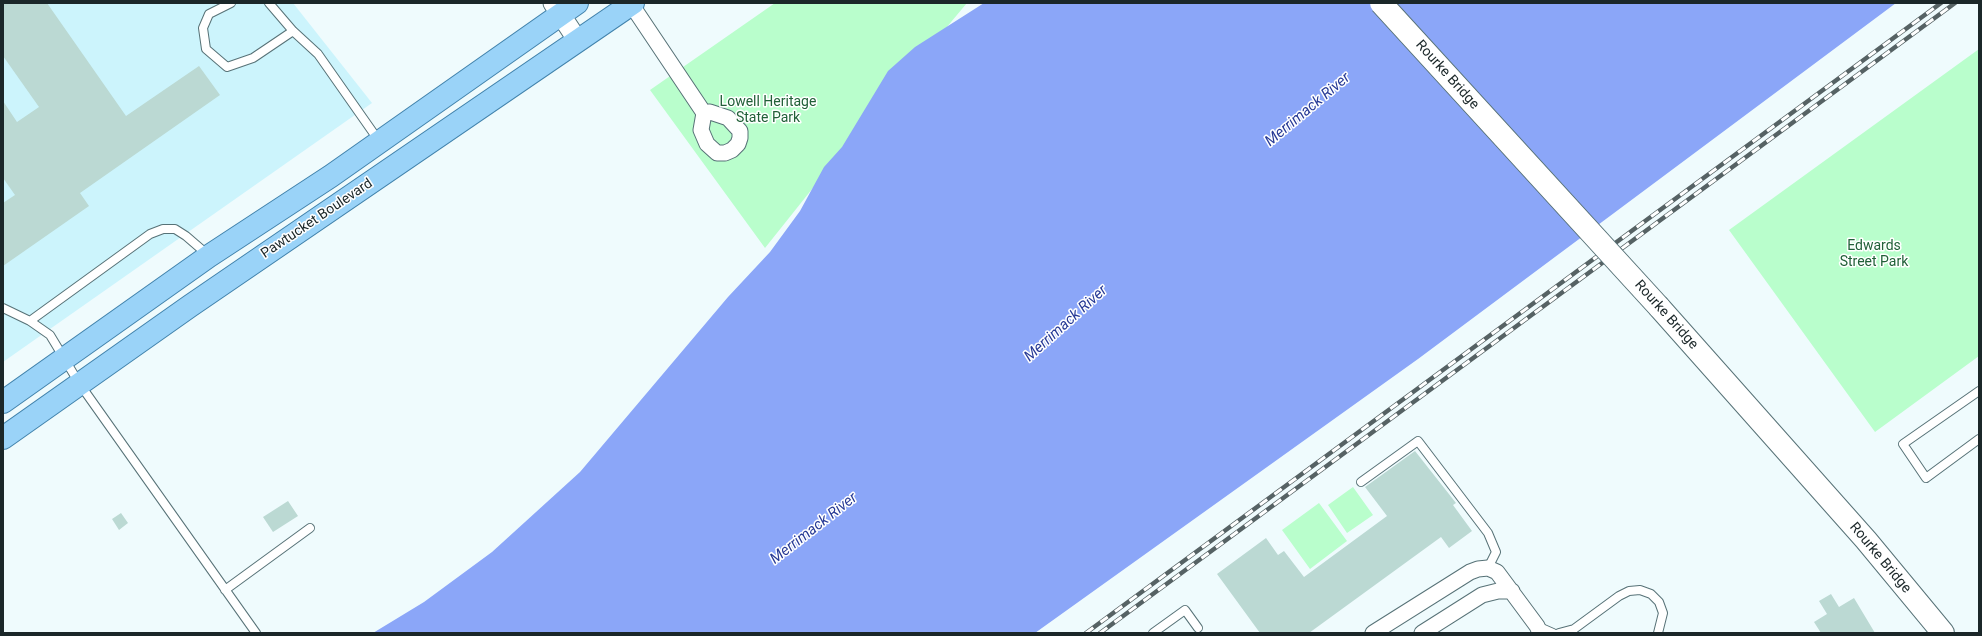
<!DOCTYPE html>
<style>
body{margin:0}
#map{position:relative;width:1982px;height:636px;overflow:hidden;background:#effbfd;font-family:Roboto,sans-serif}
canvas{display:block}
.frame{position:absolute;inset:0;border:4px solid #1b2729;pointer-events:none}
</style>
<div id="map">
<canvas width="1982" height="636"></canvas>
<div class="frame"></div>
</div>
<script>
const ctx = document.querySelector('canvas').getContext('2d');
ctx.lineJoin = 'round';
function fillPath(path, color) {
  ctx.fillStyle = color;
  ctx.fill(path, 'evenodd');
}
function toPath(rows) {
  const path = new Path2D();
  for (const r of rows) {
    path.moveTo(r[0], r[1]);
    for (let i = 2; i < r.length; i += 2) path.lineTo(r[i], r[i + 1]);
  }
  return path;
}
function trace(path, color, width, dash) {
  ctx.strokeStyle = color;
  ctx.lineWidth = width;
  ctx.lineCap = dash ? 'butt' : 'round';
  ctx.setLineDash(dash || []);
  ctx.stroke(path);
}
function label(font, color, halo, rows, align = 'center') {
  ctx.font = font + ' Roboto,sans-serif';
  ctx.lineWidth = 3;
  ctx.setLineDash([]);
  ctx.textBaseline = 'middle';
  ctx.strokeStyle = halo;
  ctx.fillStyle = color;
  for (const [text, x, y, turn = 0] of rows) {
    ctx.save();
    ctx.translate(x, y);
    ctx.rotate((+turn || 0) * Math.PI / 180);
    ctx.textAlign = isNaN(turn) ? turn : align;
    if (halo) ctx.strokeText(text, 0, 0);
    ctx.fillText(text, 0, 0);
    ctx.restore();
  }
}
const built = toPath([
 [3,3,293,3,372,103,3,362]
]);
const green = toPath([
 [775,3,967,3,832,164,765,248,650,90],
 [1979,49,1979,356,1875,432,1729,230],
 [1353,487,1373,515,1347,533,1328,505],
 [1319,503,1347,541,1310,569,1282,530]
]);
const water = toPath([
 [984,3,1896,3,1418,359,1035,633,373,633,424,602,492,552,580,472,728,297,770,252,800,211,824,167,842,147,888,71,915,47]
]);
const building = toPath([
 [3,3,47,3,126,116,199,66,220,95,80,193,89,206,3,266,3,203,15,195,3,178,3,101,17,122,39,107,3,56],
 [1415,451,1456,503,1453,505,1472,531,1449,548,1441,537,1309,633,1260,633,1217,574,1266,538,1278,555,1284,551,1304,577,1387,516,1365,487],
 [288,501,298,516,273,532,263,517],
 [121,513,128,523,119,530,112,519],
 [1831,594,1839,607,1854,598,1875,633,1821,633,1814,622,1827,614,1819,601]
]);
const service = toPath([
 [231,3,209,14,203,28,206,49,227,67,253,58,293,31],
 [269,3,293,31,318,54,379,141],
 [3,308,30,321,50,335,79,383,256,633],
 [30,321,150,234,163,229,175,229,186,236,208,255],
 [1979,391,1903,444,1926,478,1979,439],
 [1361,482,1418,441,1488,533,1496,552,1488,568],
 [225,590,310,528],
 [1537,626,1553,633],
 [1153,633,1185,610,1198,628],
 [1559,633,1574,629,1619,596,1629,591,1640,590,1651,594,1659,602,1663,613,1658,633]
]);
const minor = toPath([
 [631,4,704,113,710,112,728,118,740,131,740,138,738,144,732,150,725,153,717,153,707,144,701,130,704,113],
 [1373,633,1470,572,1478,569,1488,568,1497,572,1537,626,1540,633],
 [1422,633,1482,595,1498,591,1512,591]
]);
const tertiary = toPath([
 [553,3,578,41]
]);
const secondary = toPath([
 [1659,307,1866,540,1943,633]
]);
const primary = toPath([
 [3,402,209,256,331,176,577,3],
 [3,438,190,306,633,3]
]);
const rail = toPath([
 [1086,633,1941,3],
 [1100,633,1955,3]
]);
const secondaryBridge = toPath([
 [1381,3,1659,307]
]);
const streetNames = [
 ["Rourke Bridge",1447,75,48],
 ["Pawtucket Boulevard",317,219,-34],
 ["Rourke Bridge",1666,315,48],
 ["Rourke Bridge",1880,558,50]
];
const parkNames = [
 ["Lowell Heritage",768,102],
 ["State Park",768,118],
 ["Edwards",1874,246],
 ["Street Park",1874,262]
];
const waterNames = [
 ["Merrimack River",1308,110,-40],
 ["Merrimack River",1066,324,-42],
 ["Merrimack River",814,529,-38]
];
fillPath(built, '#ccf4fc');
fillPath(green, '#b9fecc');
fillPath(water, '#8ba6f8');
fillPath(building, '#bbd9d3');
trace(service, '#577277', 10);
trace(minor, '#577277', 17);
trace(tertiary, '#577277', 21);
trace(secondary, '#577277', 24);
trace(primary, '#4283ac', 24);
trace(service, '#fff', 8);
trace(minor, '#fff', 15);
trace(tertiary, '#fff', 19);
trace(secondary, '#fff', 22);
trace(primary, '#9ad3f8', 22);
trace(rail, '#566264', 4.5);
trace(rail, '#fff', 3, [9]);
trace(secondaryBridge, '#577277', 24, []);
trace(secondaryBridge, '#fff', 22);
label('14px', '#1b2729', '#fff', streetNames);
label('14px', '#216038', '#fff', parkNames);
label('italic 15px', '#273a96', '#fff', waterNames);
</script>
